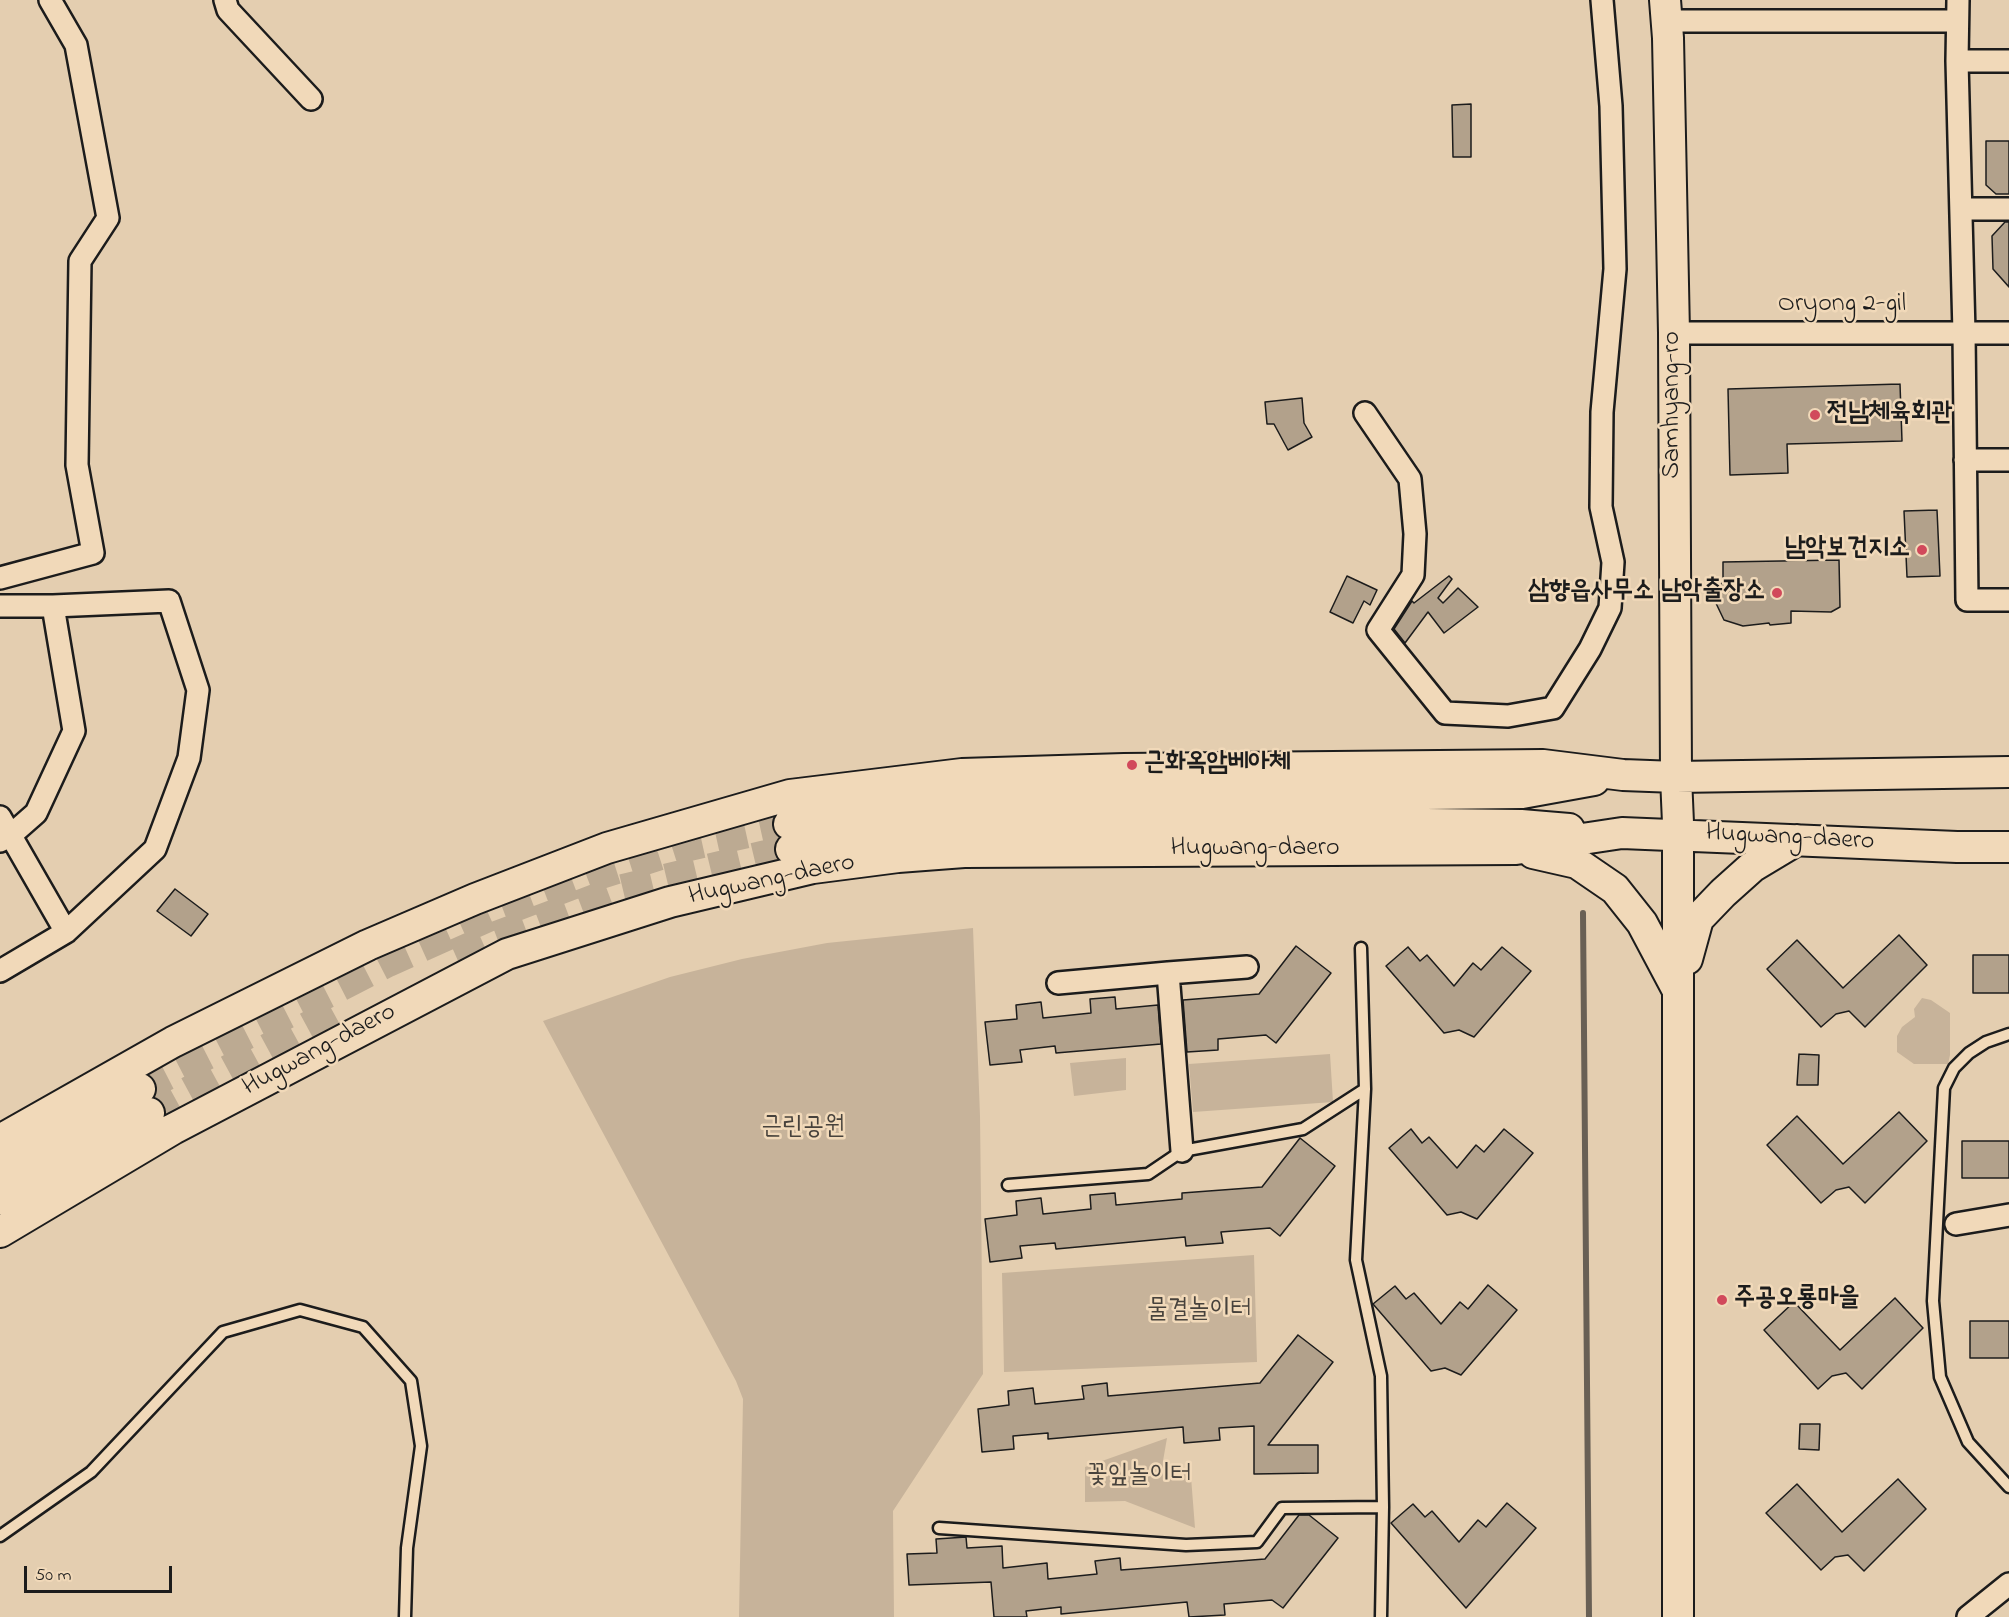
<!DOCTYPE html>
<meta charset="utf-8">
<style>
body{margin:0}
#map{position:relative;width:2009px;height:1617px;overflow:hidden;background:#e4ceb0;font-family:"Indie Flower",sans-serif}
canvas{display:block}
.scale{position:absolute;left:24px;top:1566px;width:148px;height:27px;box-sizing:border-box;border:3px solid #1c1c1c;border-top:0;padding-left:8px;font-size:18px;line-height:21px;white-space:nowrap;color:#1c1c1c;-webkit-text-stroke:4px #f1d9b9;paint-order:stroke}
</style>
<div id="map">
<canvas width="2009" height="1617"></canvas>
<div class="scale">50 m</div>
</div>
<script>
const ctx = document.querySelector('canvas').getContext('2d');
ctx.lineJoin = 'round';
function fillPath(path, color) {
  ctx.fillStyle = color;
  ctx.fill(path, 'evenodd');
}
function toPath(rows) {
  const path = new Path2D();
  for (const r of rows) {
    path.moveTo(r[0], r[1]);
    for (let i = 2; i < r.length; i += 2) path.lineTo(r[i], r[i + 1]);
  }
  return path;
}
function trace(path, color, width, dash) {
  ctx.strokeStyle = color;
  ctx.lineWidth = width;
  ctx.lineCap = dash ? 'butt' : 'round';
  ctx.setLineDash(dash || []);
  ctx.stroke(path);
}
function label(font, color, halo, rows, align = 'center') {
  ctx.font = font + ' "Indie Flower","Poor Story",sans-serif';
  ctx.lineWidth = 5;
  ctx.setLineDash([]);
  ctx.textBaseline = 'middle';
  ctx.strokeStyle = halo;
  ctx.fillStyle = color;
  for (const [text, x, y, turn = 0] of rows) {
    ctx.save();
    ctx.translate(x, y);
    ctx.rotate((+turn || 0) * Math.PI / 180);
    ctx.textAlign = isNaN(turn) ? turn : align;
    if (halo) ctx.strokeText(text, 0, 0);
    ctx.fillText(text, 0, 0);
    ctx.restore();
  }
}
const green = toPath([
 [973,928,980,1116,983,1374,893,1511,894,1617,739,1617,743,1399,736,1381,543,1021,670,977,742,959,827,943],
 [1922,998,1931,1000,1950,1013,1950,1055,1948,1064,1914,1064,1897,1052,1897,1036,1902,1027,1915,1017,1914,1009],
 [1330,1054,1333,1102,1193,1112,1189,1064],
 [1126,1058,1126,1090,1074,1096,1070,1063],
 [1254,1255,1257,1362,1004,1372,1002,1273],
 [1167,1438,1163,1461,1191,1477,1195,1528,1125,1501,1085,1502,1085,1467]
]);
const stream = toPath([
 [1583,913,1589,1617]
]);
const building = toPath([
 [1471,104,1471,157,1453,157,1452,105,1471,104],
 [1986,141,2009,141,2009,194,1996,194,1986,185,1986,141],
 [2005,222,2009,222,2009,287,1993,269,1992,236,2005,222],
 [1900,384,1902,441,1787,444,1788,473,1730,475,1728,389,1900,384],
 [1302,398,1304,423,1312,437,1288,450,1274,424,1267,424,1265,402,1302,398],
 [1937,510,1940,576,1907,577,1904,511,1937,510],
 [1839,560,1840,607,1831,612,1791,611,1791,623,1770,625,1769,623,1743,626,1724,620,1713,597,1716,589,1723,582,1723,562,1839,560],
 [1347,576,1377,590,1370,605,1364,601,1353,623,1330,612,1347,576],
 [1449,576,1452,579,1438,598,1443,603,1458,588,1478,607,1444,633,1428,612,1405,643,1394,629,1412,601,1414,603,1449,576],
 [175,889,208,914,191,936,157,911,175,889],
 [1899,935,1927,965,1865,1027,1849,1011,1836,1014,1821,1027,1767,969,1797,940,1843,988,1899,935],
 [1296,946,1331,973,1276,1043,1266,1035,1218,1039,1218,1050,1187,1052,1183,1000,1259,994,1296,946],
 [1408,947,1420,961,1427,955,1454,986,1473,963,1481,970,1502,947,1531,971,1474,1037,1459,1030,1444,1033,1386,966,1408,947],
 [1973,955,2009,955,2009,993,1973,993,1973,955],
 [1115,997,1116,1009,1158,1005,1161,1044,1056,1053,1055,1046,1020,1050,1022,1062,990,1065,985,1022,1017,1019,1016,1005,1041,1002,1043,1018,1091,1013,1090,999,1115,997],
 [1799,1054,1819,1055,1818,1085,1797,1085,1799,1054],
 [1899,1112,1927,1141,1865,1203,1849,1187,1836,1190,1821,1203,1767,1145,1797,1116,1843,1164,1899,1112],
 [1411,1129,1422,1143,1429,1137,1457,1168,1476,1145,1484,1152,1504,1129,1533,1153,1477,1219,1461,1212,1447,1215,1389,1148,1411,1129],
 [1300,1138,1335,1166,1280,1236,1270,1228,1221,1232,1223,1243,1186,1246,1185,1237,1056,1249,1055,1243,1020,1246,1022,1258,990,1262,985,1219,1017,1215,1016,1201,1041,1198,1043,1214,1091,1209,1090,1195,1115,1193,1116,1205,1182,1199,1182,1193,1262,1187,1300,1138],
 [1962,1141,2009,1141,2009,1178,1962,1178,1962,1141],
 [1488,1285,1517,1310,1461,1375,1445,1368,1431,1371,1373,1304,1395,1286,1406,1299,1414,1293,1441,1324,1460,1302,1468,1309,1488,1285],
 [1895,1298,1923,1328,1862,1389,1846,1373,1832,1376,1818,1389,1764,1330,1794,1302,1840,1350,1895,1298],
 [1970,1321,2009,1321,2009,1358,1970,1358,1970,1321],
 [1298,1335,1333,1362,1268,1445,1318,1445,1318,1473,1254,1474,1254,1426,1219,1428,1220,1440,1184,1443,1183,1427,1048,1439,1048,1433,1013,1436,1014,1449,982,1452,978,1409,1009,1405,1008,1391,1033,1388,1035,1404,1084,1399,1082,1386,1107,1383,1108,1396,1260,1383,1298,1335],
 [1800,1424,1820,1424,1819,1450,1799,1449,1800,1424],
 [1898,1479,1926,1509,1864,1571,1848,1555,1835,1557,1821,1570,1766,1513,1797,1484,1842,1532,1898,1479],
 [1507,1503,1536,1528,1466,1608,1391,1523,1413,1504,1425,1517,1432,1511,1459,1542,1478,1520,1486,1527,1507,1503],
 [1299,1515,1309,1515,1338,1538,1283,1608,1272,1600,1224,1604,1225,1615,1189,1617,1187,1602,1061,1614,1061,1607,1026,1611,1027,1617,994,1617,991,1582,909,1585,907,1554,937,1553,936,1539,966,1537,967,1548,1002,1546,1003,1568,1047,1563,1048,1579,1097,1574,1095,1561,1120,1558,1121,1570,1265,1559,1299,1515]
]);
const secondaryTunnel = toPath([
 [455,954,491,938,619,890,791,849],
 [140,1089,388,962,490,916,601,874,689,846,789,824],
 [149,1113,342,1008]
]);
const lane = toPath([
 [1361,948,1365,1089,1356,1260,1381,1376,1383,1507,1381,1617],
 [2009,1034,1986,1042,1969,1053,1954,1068,1944,1088,1933,1301,1940,1377,1968,1442,2009,1487],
 [1008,1185,1148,1174,1182,1151,1303,1129,1365,1089],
 [939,1528,1186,1545,1257,1542,1282,1508,1383,1507],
 [0,1536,91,1472,223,1332,300,1310,363,1327,411,1381,421,1446,407,1548,405,1617]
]);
const street = toPath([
 [225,0,228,10,311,99],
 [1958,0,1957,61,1964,333,1967,600,2009,600],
 [1667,21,1957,21],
 [1957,61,2009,61],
 [1961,209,2009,209],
 [1674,333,2009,333],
 [1365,413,1410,479,1415,534,1413,575,1378,630,1445,713,1508,716,1553,708,1590,649,1610,608,1613,562,1601,507,1602,412,1615,269,1611,106,1602,0],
 [1965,460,2009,460],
 [0,578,93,553,77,465,80,261,108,218,76,45,50,0],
 [0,606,53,606,169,601,198,690,189,758,155,849,66,932,0,971],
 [0,817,66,932],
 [0,841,11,835,36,813,74,731,53,606],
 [1058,983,1168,973],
 [1182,1151,1168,973,1247,967],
 [1956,1224,2009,1215],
 [1968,1617,2009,1584]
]);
const secondary = toPath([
 [1665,0,1668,38,1674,333,1676,777,1678,823,1678,1617],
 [789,824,976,802,1137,797,1522,793,1594,780],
 [791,849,976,825,1144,821,1521,825,1569,829],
 [1533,853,1577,863,1615,889,1642,923,1676,987],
 [1687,959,1698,919,1723,893,1752,867,1797,840],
 [0,1140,173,1042,368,945,475,899,607,848,790,795,962,774,1124,769,1543,765,1623,775,1676,777,2009,772],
 [0,1167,140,1089],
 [0,1199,149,1113],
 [0,1232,173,1129,507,954,670,902,813,868,898,857,964,852,1516,849,1622,833,1957,847,2009,847]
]);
const markers = [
 [1815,415,6,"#d1495b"],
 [1922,550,6,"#d1495b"],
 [1777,593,6,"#d1495b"],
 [1132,765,6,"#d1495b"],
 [1722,1300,6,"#d1495b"]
];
const streetNames = [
 ["Oryong 2-gil",1842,306],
 ["Samhyang-ro",1674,405,-90],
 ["Hugwang-daero",1790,839,3],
 ["Hugwang-daero",1255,850],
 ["Hugwang-daero",772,881,-12],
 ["Hugwang-daero",320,1051,-28]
];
const poiNames = [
 ["전남체육회관",1827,415],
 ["남악보건지소",1910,550,"right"],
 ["삼향읍사무소 남악출장소",1765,593,"right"],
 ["근화옥암베아체",1144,765],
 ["주공오룡마을",1734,1300]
];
const parkNames = [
 ["근린공원",803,1129],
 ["물결놀이터",1199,1312],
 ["꽃잎놀이터",1139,1477]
];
fillPath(green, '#c7b39a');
trace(stream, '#696055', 6);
fillPath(building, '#b2a18b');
trace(building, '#1c1c1c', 1.5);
trace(secondaryTunnel, '#bcaa92', 30, [30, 15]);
trace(lane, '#1c1c1c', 15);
trace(street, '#1c1c1c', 26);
trace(secondary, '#1c1c1c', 34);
trace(lane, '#f1d9b9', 10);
trace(street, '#f1d9b9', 21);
trace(secondary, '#f1d9b9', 30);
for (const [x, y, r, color] of markers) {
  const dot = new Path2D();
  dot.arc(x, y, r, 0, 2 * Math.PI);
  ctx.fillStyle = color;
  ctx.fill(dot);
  trace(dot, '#f1d9b9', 2);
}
label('26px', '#1c1c1c', '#f1d9b9', streetNames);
label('bold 26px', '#1c1c1c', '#f1d9b9', poiNames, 'left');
label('26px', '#47423c', '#f1d9b9', parkNames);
</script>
